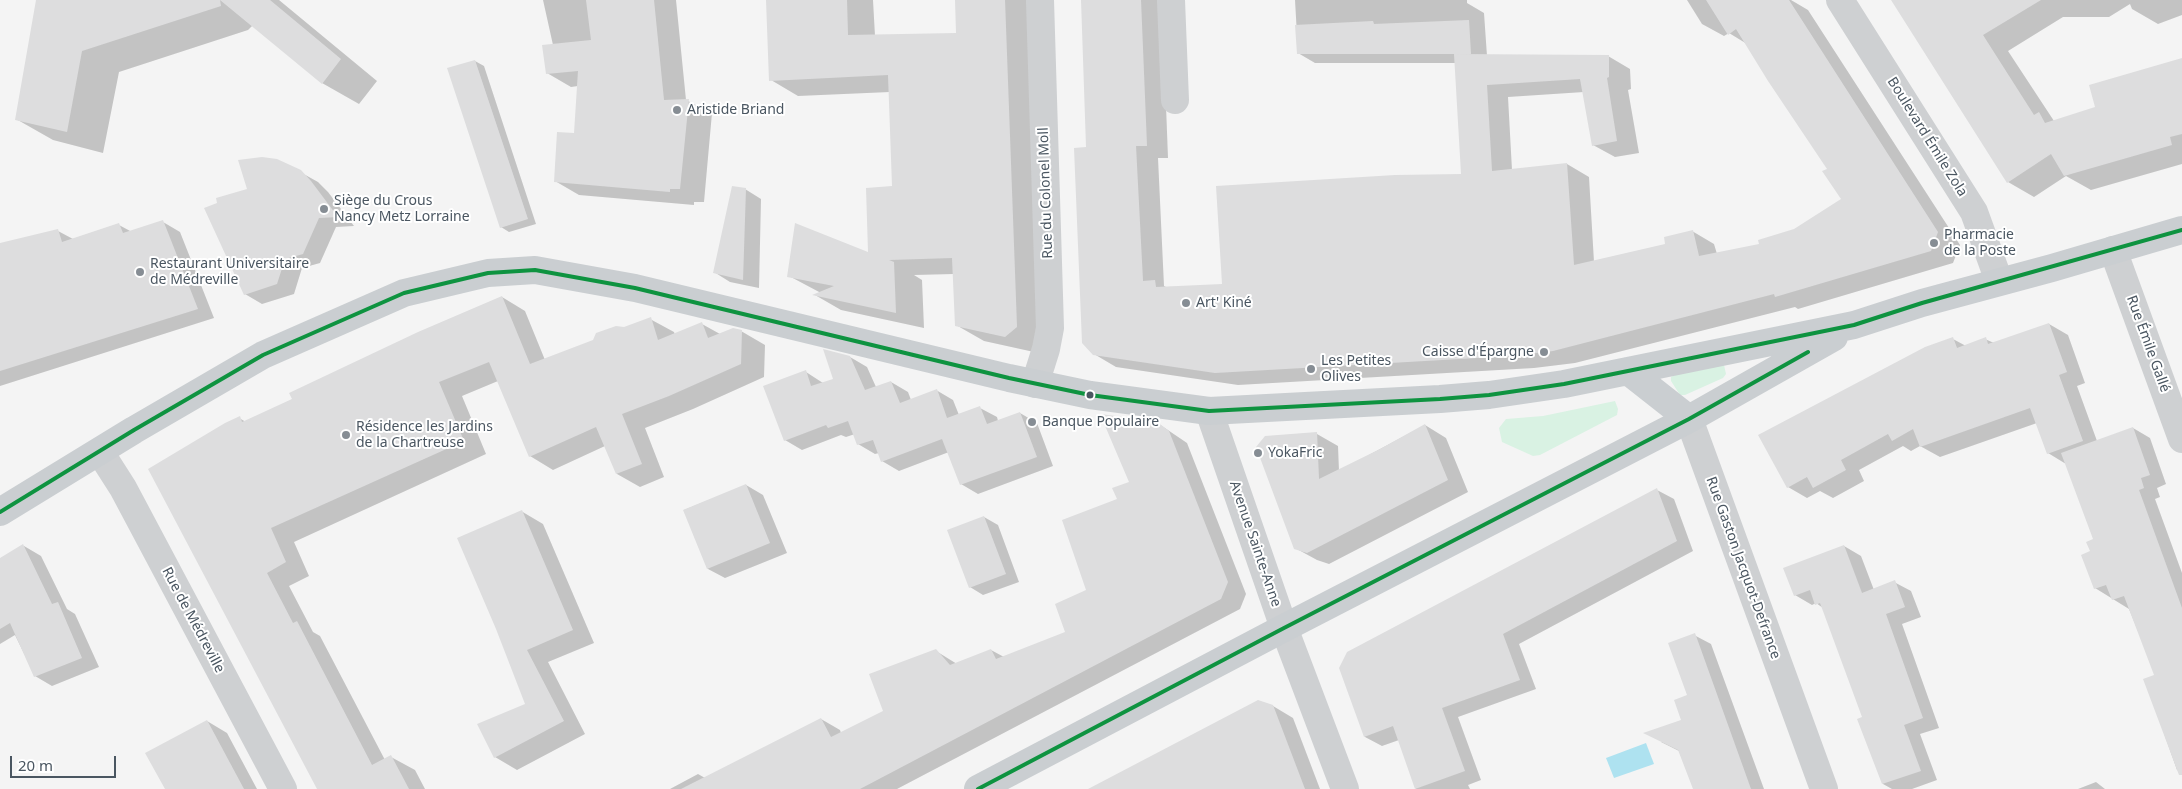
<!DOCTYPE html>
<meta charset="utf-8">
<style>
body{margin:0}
#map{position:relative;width:2182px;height:789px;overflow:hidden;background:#f4f4f4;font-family:"Noto Sans",sans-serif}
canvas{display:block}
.scale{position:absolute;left:10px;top:756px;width:106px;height:22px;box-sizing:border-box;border:2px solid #4a5661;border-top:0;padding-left:6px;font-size:15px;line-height:18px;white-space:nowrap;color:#4a5661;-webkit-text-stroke:4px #fff;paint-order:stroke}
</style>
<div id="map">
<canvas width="2182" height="789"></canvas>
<div class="scale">20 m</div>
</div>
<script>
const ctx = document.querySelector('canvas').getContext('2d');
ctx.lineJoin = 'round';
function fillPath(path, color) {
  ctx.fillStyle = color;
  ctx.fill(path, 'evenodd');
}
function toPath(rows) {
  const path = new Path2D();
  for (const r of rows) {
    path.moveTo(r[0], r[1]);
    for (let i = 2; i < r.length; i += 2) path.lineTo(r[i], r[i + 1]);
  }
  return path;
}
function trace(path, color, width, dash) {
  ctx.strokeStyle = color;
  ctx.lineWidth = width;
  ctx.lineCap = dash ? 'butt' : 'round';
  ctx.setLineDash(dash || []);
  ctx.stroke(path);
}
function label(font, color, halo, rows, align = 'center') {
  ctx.font = font + ' "Noto Sans",sans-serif';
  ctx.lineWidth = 4;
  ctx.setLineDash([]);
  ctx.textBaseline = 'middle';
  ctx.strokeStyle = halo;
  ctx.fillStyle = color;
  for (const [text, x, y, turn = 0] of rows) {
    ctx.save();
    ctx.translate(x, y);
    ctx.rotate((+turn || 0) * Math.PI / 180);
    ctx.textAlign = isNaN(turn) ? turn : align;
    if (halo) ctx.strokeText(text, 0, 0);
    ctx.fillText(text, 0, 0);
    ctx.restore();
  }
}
const green = toPath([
 [1724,365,1726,374,1723,378,1685,395,1680,395,1671,381,1671,377,1677,374],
 [1615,401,1618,409,1617,415,1540,455,1533,456,1502,442,1499,428,1506,419,1543,416]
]);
const water = toPath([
 [1646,743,1654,764,1614,778,1606,758]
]);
const shadow = toPath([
 [37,0,279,0,377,81,359,104,322,83,253,25,248,30,119,72,103,153,53,140,16,119],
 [543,0,676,0,686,100,712,113,704,202,694,202,694,205,579,195,555,181,576,134,578,86,571,87,547,73,553,45],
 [767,0,873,0,875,36,958,34,956,0,1031,0,1044,343,1034,352,984,341,956,325,954,274,914,275,922,280,924,328,841,310,815,295,821,293,789,276,870,254,893,188,890,92,798,96,771,80],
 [1082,0,1162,0,1168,158,1158,158,1164,286,1166,287,1223,286,1462,175,1456,63,1315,63,1298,53,1295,0,1467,0,1467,3,1484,13,1487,56,1608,56,1630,69,1631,89,1628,90,1639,153,1615,157,1593,145,1584,92,1508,97,1512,170,1567,164,1589,177,1594,262,1667,245,1692,231,1714,244,1717,254,1761,245,1795,230,1843,199,1828,169,1747,44,1729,33,1724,36,1702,24,1687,0,1791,0,1808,10,1960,245,1953,263,1798,309,1795,307,1575,363,1534,368,1238,385,1116,367,1094,354],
 [1892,0,2182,0,2182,15,2158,24,2132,9,2130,4,2109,17,2063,17,2008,51,2054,121,2097,108,2182,59,2182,164,2091,190,2066,176,2034,197,2008,182],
 [475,61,484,66,536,224,509,232,501,227],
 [300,172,318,182,328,192,354,226,336,227,320,263,302,268,294,294,262,304,245,294,249,190],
 [745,189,761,199,759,288,730,282,714,272],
 [163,222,180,232,214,318,0,386,0,244,58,231,73,239,119,225,132,232],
 [502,297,525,311,545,360,650,319,674,332,675,335,702,324,720,334,741,331,765,345,764,377,693,409,645,428,664,477,640,487,617,474,605,446,553,470,530,456,498,381,462,396,486,454,294,542,309,576,289,586,313,632,320,636,385,760,391,757,415,770,425,789,319,789,150,470,239,418,246,422],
 [2049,324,2068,335,2085,383,2077,386,2097,441,2133,428,2150,438,2166,484,2157,488,2160,497,2155,499,2182,573,2182,773,2177,770,2145,680,2156,675,2129,609,2095,588,2094,540,2066,464,2048,453,2037,423,1940,457,1920,446,1911,451,1903,446,1859,470,1864,481,1833,498,1820,491,1807,498,1788,487,1953,339,1966,346,1985,339,1994,343],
 [850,357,867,367,876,387,891,382,908,392,911,400,936,390,953,400,959,415,980,408,997,417,998,421,1020,413,1037,423,1053,466,978,494,961,484,949,452,899,471,882,461,879,453,875,454,858,444,855,434,846,437,841,435,802,450,785,440,806,372,823,383,835,379],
 [1156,422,1187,443,1246,594,1240,609,897,789,670,789,698,774,705,778,821,719,840,730,841,733,885,712,936,651,957,664,991,650,1004,657,1067,633,1088,591,1119,500,1130,483],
 [1425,425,1446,438,1468,492,1329,564,1317,560,1295,548,1317,434,1338,446,1339,471],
 [746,485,763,495,787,553,725,578,708,569,684,510],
 [1657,490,1674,499,1693,551,1519,644,1536,689,1458,717,1481,780,1468,785,1470,789,1416,789,1399,740,1382,746,1365,737,1340,668],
 [521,511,543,524,594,643,548,662,585,734,517,770,495,757,527,704],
 [984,517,998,525,1019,582,983,595,970,587],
 [24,546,41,556,67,609,75,614,99,667,52,686,35,676,15,635,0,644,0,560],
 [1844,546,1861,556,1874,590,1894,582,1911,591,1921,617,1902,624,1939,728,1920,734,1937,780,1912,789,1892,789,1883,784,1863,718,1823,608,1816,603,1812,605,1795,595],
 [1694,635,1711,644,1764,789,1694,789,1679,751,1661,742,1682,720,1688,696],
 [1273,706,1293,718,1320,789,1090,789],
 [207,721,227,733,257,789,166,789],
 [2096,782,2105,789,2078,789]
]);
const building = toPath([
 [36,0,220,0,221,6,82,51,67,132,15,120],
 [220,0,270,0,341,59,322,84],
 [586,0,654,0,664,100,689,99,680,189,670,189,670,192,554,182,557,132,574,133,578,71,546,74,542,45,591,40],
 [766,0,847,0,848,35,956,33,955,0,1005,0,1017,327,1005,337,955,326,952,258,889,260,894,262,896,313,812,295,834,286,787,277,795,223,868,252,866,188,892,186,888,75,769,81],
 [1081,0,1141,0,1147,146,1136,146,1143,281,1155,280,1156,287,1222,284,1216,186,1395,175,1461,174,1454,54,1609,55,1609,77,1607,78,1617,141,1592,146,1580,79,1487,85,1492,171,1567,163,1574,265,1665,244,1664,237,1693,230,1699,256,1759,244,1758,240,1794,229,1841,199,1822,171,1827,169,1768,81,1736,29,1728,35,1706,0,1789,0,1938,232,1931,251,1775,297,1774,294,1553,351,1512,356,1215,373,1093,355,1082,343,1074,148,1086,147],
 [1891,0,2041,0,1983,35,2034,115,2039,112,2045,123,2095,107,2089,85,2182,58,2182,134,2170,137,2172,145,2064,176,2051,154,2007,183],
 [1469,20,1471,54,1297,54,1295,25,1373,21,1374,24],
 [475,60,528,219,500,228,447,68],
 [262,157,277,159,301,170,311,181,338,217,319,218,303,254,285,259,277,284,244,295,204,208,217,203,216,198,247,189,238,160],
 [732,186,746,188,743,280,713,273],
 [163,220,198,309,0,371,0,243,58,229,62,242,119,223,123,233],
 [502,296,530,364,593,340,596,333,616,326,624,327,651,317,658,340,702,322,708,338,733,328,742,330,741,364,669,396,622,414,642,464,616,474,596,427,529,457,489,362,439,382,464,441,271,528,286,562,267,573,293,623,297,621,372,765,391,755,409,789,317,789,148,469,225,423,240,416,242,422,292,399,289,393,418,332],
 [2049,323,2067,372,2059,375,2083,441,2047,454,2030,408,1920,447,1913,429,1892,441,1888,434,1841,460,1846,470,1813,488,1807,477,1787,488,1758,435,1925,347,1953,337,1957,348,1986,337,1988,344],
 [823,349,850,356,865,390,891,381,900,403,937,389,947,418,980,406,987,424,1020,412,1037,457,960,485,942,439,881,462,873,440,857,445,848,421,828,428,826,425,784,441,763,386,806,370,811,386,833,379],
 [1100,414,1156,421,1169,431,1228,582,1221,599,860,789,681,789,821,718,831,737,883,711,869,674,936,649,950,665,991,649,996,659,1065,632,1055,604,1086,590,1062,520,1117,499,1112,488,1129,482],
 [1425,424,1448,480,1307,553,1294,549,1256,447,1265,436,1317,432,1319,479,1380,449],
 [2133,427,2150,475,2141,478,2144,488,2139,490,2182,608,2182,775,2179,775,2143,679,2154,675,2124,596,2112,600,2106,585,2094,589,2081,555,2090,551,2086,542,2093,539,2061,453],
 [746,484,770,543,707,569,683,510],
 [1657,488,1677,541,1503,634,1520,680,1442,708,1465,771,1415,789,1393,726,1364,737,1339,668,1347,652],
 [522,510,573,630,527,650,564,721,494,758,477,724,525,704,496,629,457,538],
 [984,516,1006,574,969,588,947,530],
 [23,544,52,604,58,602,82,658,34,677,10,623,0,629,0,558],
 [1844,545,1862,593,1895,580,1905,607,1886,614,1923,718,1904,725,1921,771,1882,784,1857,719,1862,717,1820,603,1815,605,1810,590,1794,596,1783,568],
 [1695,633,1751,789,1693,789,1678,750,1643,733,1681,720,1674,700,1687,695,1668,643],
 [1258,700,1273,705,1305,789,1088,789],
 [207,720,244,789,165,789,145,753]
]);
const minor = toPath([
 [1171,0,1175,100],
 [1840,0,1974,212,1999,281],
 [2113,250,2182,439],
 [1035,384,1046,349,1050,328,1040,0],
 [1209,411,1284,628,1345,789],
 [1689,419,1824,789],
 [100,452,123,488,283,789]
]);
const major = toPath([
 [1628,371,1689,419],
 [0,512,134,430,263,355,404,293,488,273,535,270,635,288,1009,378,1090,395,1209,411,1440,399,1489,395,1564,384,1854,325,1922,303,2052,268,2182,230],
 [978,789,1284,628,1689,419,1834,337]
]);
const bus1 = toPath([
 [0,512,134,430,263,355,404,293,488,273,535,270,635,288,1009,378,1090,395,1209,411,1440,399,1489,395,1564,384,1854,325,1922,303,2182,230],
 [978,789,1284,628,1689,419,1808,352]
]);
const markers = [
 [677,110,5,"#868d94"],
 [324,209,5,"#868d94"],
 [1934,243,5,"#868d94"],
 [140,272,5,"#868d94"],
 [1186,303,5,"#868d94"],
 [1544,352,5,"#868d94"],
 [1311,369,5,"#868d94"],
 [1090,395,4.5,"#4a5661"],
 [1032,422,5,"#868d94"],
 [346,435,5,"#868d94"],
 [1258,453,5,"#868d94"]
];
const poiNames = [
 ["Aristide Briand",687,110],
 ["Siège du Crous",334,201],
 ["Nancy Metz Lorraine",334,217],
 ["Pharmacie",1944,235],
 ["de la Poste",1944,251],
 ["Restaurant Universitaire",150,264],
 ["de Médreville",150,280],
 ["Art' Kiné",1196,303],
 ["Caisse d'Épargne",1534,352,"right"],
 ["Les Petites",1321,361],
 ["Olives",1321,377],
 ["Banque Populaire",1042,422],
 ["Résidence les Jardins",356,427],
 ["de la Chartreuse",356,443],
 ["YokaFric",1268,453]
];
const streetNames = [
 ["Boulevard Émile Zola",1927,137,58],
 ["Rue du Colonel Moll",1046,193,-92],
 ["Rue Émile Gallé",2148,344,70],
 ["Avenue Sainte-Anne",1255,544,71],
 ["Rue Gaston Jacquot-Defrance",1743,568,70],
 ["Rue de Médreville",193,620,62]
];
fillPath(green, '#d9f2e3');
fillPath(water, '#aee2f0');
fillPath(shadow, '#0003');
fillPath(building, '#ddddde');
trace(minor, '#ced0d2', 28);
trace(major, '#caced1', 28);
trace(bus1, '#0e9340', 4);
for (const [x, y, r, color] of markers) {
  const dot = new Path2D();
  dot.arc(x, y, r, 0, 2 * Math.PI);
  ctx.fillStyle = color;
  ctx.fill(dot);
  trace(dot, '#fff', 2);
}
label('14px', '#4a5661', '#fff', poiNames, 'left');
label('14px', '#4a5661', '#fff', streetNames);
</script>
